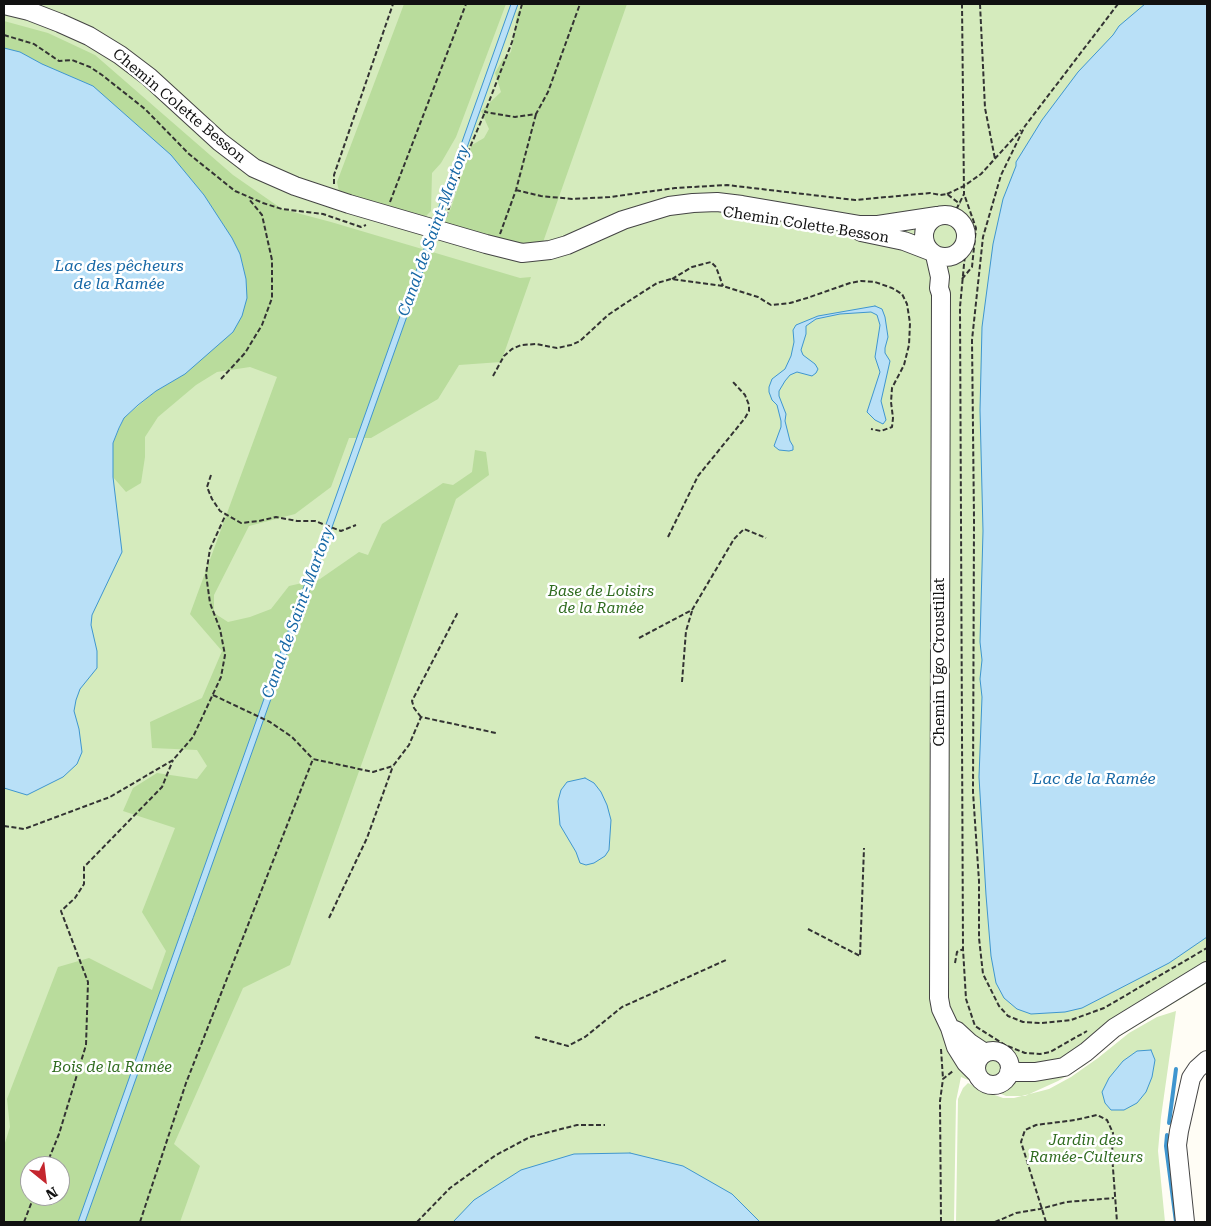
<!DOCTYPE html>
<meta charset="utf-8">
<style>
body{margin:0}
#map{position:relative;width:1211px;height:1226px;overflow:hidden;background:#fffdf5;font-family:"Roboto Serif",serif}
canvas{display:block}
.frame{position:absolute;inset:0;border:5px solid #111;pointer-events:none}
.north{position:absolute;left:20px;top:1156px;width:50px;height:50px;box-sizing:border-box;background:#fff;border:1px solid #a0a0a0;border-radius:50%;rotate:151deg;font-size:14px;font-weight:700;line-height:20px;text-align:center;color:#111}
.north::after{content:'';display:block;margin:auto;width:18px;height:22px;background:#c4262e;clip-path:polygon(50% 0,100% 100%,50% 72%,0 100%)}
</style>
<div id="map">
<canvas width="1211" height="1226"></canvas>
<div class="frame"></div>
<div class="north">N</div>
</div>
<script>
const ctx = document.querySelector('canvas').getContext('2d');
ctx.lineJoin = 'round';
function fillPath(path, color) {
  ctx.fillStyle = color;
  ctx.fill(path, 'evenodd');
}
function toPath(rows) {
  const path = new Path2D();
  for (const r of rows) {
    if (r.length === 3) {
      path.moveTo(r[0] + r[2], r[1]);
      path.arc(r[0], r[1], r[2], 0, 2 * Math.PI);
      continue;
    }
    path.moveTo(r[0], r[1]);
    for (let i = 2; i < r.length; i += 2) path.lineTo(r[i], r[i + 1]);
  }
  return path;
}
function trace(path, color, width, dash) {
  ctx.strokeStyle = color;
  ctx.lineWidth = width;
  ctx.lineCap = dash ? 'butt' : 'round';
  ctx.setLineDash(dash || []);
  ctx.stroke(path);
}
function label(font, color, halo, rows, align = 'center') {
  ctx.font = font + ' "Roboto Serif",serif';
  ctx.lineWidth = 5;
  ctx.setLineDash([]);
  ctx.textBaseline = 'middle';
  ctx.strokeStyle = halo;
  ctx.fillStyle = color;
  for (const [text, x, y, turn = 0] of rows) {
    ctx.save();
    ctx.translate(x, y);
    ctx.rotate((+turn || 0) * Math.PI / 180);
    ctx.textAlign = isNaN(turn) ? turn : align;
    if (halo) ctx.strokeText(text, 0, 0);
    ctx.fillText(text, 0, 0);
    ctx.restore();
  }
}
const green = toPath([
 [4,4,1207,4,1207,983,1115,1039,1085,1065,1058,1081,1025,1096,1006,1096,961,1077,956,1101,954,1222,4,1222],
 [30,1166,60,1166,60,1196,30,1196],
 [1176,1011,1161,1117,1158,1151,1165,1222,956,1222,958,1099,963,1088,968,1083,981,1090,1003,1098,1014,1098,1049,1089,1071,1077,1098,1058,1129,1033,1157,1017]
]);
const forest = toPath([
 [404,4,506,4,456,137,441,163,432,173,431,211,423,219,340,196,337,182],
 [522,4,627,4,542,245,528,248,442,228,451,208,472,145,484,138,489,129,481,111,501,92,495,73,503,59,511,52,517,14],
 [4,21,48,33,95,55,233,175,282,209,331,222,520,278,531,277,501,362,459,365,438,399,371,438,349,438,331,487,295,514,249,526,214,595,214,613,228,622,250,617,271,609,289,586,320,579,359,552,368,555,382,524,443,483,453,485,472,472,475,450,486,452,489,475,456,499,290,965,243,988,174,1144,200,1166,180,1222,4,1222,4,1146,10,1127,7,1099,58,967,89,958,152,990,166,951,142,912,175,828,123,811,133,788,157,773,197,779,207,766,197,750,152,748,150,722,202,698,222,651,190,614,277,377,250,367,217,372,196,385,158,417,145,437,145,457,141,483,126,492,113,477,113,443,124,418,156,391,185,374,216,346,246,279,240,254,232,238,204,195,171,155,93,86,42,64,20,52,4,48],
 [30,1166,60,1166,60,1196,30,1196]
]);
const water = toPath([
 [511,4,518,4,85,1222,78,1222,511,4],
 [1145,4,1207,4,1207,937,1169,963,1082,1008,1065,1012,1031,1014,1017,1009,1004,998,996,983,991,956,986,895,979,777,982,697,980,679,982,660,980,642,983,531,980,410,982,327,993,244,1003,199,1016,166,1016,162,1042,120,1078,72,1113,35,1119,26,1145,4],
 [4,48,20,52,42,64,93,86,171,155,204,195,232,238,240,254,246,279,247,298,242,316,233,332,185,374,156,391,138,405,124,418,119,428,113,443,113,477,122,552,92,615,91,625,97,651,97,668,80,689,76,700,74,711,79,729,82,752,77,764,63,777,27,795,4,788,4,48],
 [875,306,882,309,885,317,888,337,885,348,885,353,890,361,881,401,886,420,883,424,875,420,867,412,880,372,875,357,880,325,877,315,871,312,840,314,816,319,806,326,806,334,801,350,803,355,815,364,818,369,816,373,812,376,797,372,790,375,785,381,779,391,779,396,786,414,785,421,790,441,793,446,793,450,789,451,779,450,774,446,781,427,781,421,777,405,772,400,769,392,769,387,772,379,785,369,791,356,794,342,793,330,796,325,818,316,875,306],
 [585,778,594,783,601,792,607,805,611,820,609,850,605,856,594,863,586,865,580,863,576,852,560,825,558,801,561,790,567,782,585,778],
 [1151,1050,1155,1060,1152,1077,1146,1092,1137,1103,1124,1110,1111,1110,1105,1103,1102,1092,1109,1078,1123,1061,1137,1051,1151,1050],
 [630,1153,683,1166,732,1194,760,1222,453,1222,474,1200,521,1170,574,1154,630,1153]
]);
const stream = toPath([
 [1169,1123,1176,1069],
 [1167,1135,1166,1146,1176,1222]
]);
const path = toPath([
 [522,4,512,42,485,112,515,117,536,114,548,92,580,4],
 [980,4,985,108,995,159],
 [1118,4,1025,126,1001,175,983,237,972,340,974,518,973,792,979,881,979,938,983,974,999,1006,1008,1016,1023,1022,1041,1023,1071,1020,1104,1008,1207,948],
 [4,35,34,44,59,61,72,60,90,67,102,75,145,109,189,154,235,191,263,203,282,209,323,214,361,227,366,225],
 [334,184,334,175,393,4],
 [516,190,541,196,572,199,610,197,675,188,727,185,855,200,930,193,940,195,947,194,960,204],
 [947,194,964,186,981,174,1021,130],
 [390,202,466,4],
 [953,216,964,194,962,4],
 [446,217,465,159,485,112],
 [500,234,516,190,536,114],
 [962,250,965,254,960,307,963,949,966,999,975,1026,1005,1045,1025,1053,1040,1054,1050,1052,1087,1031],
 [672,279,692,267,711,262,716,267,723,286],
 [962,279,972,267,976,228,964,194],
 [493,376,504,356,512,349,521,345,536,344,557,348,571,345,580,341,608,315,629,301,657,283,671,279,723,286,758,297,771,305,790,303,807,298,850,283,861,281,875,282,892,288,902,294,907,304,910,323,909,345,904,365,892,388,891,402,893,418,892,427,881,431,871,429],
 [221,379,245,353,262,325,272,298,272,260,262,215,249,199],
 [211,475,207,487,212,499,220,511,241,523,259,521,276,517,297,521,315,521,341,531,356,525],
 [668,537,698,476,745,418,749,411,749,405,745,395,733,382],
 [639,638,692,610,734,539,744,529,766,538],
 [682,682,686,631,692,611],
 [213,695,270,722,292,737,313,759],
 [421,717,414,708,412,701,458,612],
 [4,826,24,829,110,797,173,760,193,737,221,677,225,655,220,629,210,603,206,574,210,549,226,514],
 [329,918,367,838,393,766],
 [808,929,860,956,864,848],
 [955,963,957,952,963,949],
 [535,1037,568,1046,585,1037,622,1007,726,960],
 [941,1049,943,1079],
 [1000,1053,1005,1045],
 [46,1166,59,1134,86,1045,88,982,61,911,75,898,84,884,84,867,162,787,173,760],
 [24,1222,34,1196],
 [140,1222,186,1083,313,759,373,772,393,766,409,745,421,717,496,733],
 [417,1222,450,1188,496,1155,530,1137,577,1125,605,1125],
 [941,1222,940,1101,943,1079,953,1071],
 [995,1222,1016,1213,1040,1209,1066,1202,1114,1198],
 [1046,1222,1021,1142,1025,1130,1036,1125,1075,1120,1097,1115,1107,1120,1113,1133,1112,1155,1117,1222]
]);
const minor = toPath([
 [4,5,29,11,60,23,89,36,120,55,149,77,220,142,254,168,295,186,349,204,486,244,522,253,550,250,567,245,623,220,669,206,693,203,717,202,742,205,860,225,878,225,937,216],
 [945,236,21],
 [861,232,904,241,930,251],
 [935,255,940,277,939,288,941,294,939,998,941,1009,950,1028,956,1047,966,1063,976,1073],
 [950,1028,957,1031,970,1043,985,1053],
 [993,1068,17],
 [1009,1072,1035,1072,1064,1067,1086,1052,1114,1028,1207,971],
 [1185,1222,1177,1145,1179,1131,1191,1078,1197,1069,1207,1060]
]);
const streetNames = [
 ["Chemin Colette Besson",179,106,40],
 ["Chemin Colette Besson",806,225,9],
 ["Chemin Ugo Croustillat",940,662,-90]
];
const parkNames = [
 ["Base de Loisirs",601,592],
 ["de la Ramée",601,609],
 ["Bois de la Ramée",112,1068],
 ["Jardin des",1086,1141],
 ["Ramée-Culteurs",1086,1158]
];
const waterNames = [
 ["Canal de Saint-Martory",434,231,-70],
 ["Lac des pêcheurs",119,266],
 ["de la Ramée",119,284],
 ["Canal de Saint-Martory",298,613,-70],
 ["Lac de la Ramée",1094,779]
];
fillPath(green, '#d5ebbd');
fillPath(forest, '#b9dc9c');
fillPath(water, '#b9e0f7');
trace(water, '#3f96cf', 1);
trace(stream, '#3f96cf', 4);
trace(minor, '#444', 20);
trace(path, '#333', 2, [5, 2.5]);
trace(minor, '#fff', 18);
label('15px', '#111', '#fff', streetNames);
label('italic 15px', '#2f6b1f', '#fff', parkNames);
label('italic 16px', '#1768a6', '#fff', waterNames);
</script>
